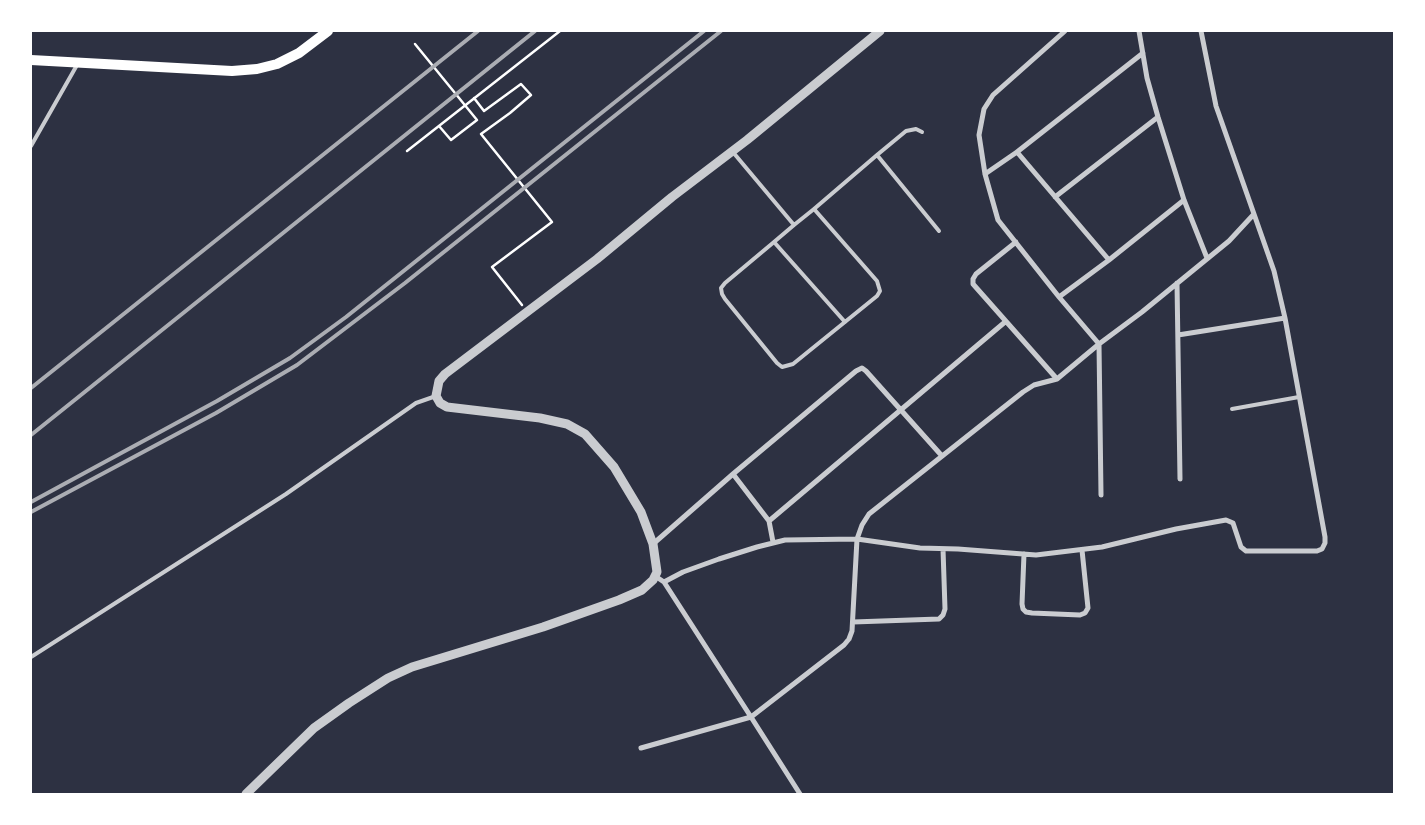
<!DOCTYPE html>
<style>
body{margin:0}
#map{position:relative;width:1425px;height:825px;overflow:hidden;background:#2d3142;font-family:"Alegreya Sans",sans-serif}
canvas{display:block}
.frame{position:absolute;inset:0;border:32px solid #fff;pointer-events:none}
</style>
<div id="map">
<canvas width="1425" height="825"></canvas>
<div class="frame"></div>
</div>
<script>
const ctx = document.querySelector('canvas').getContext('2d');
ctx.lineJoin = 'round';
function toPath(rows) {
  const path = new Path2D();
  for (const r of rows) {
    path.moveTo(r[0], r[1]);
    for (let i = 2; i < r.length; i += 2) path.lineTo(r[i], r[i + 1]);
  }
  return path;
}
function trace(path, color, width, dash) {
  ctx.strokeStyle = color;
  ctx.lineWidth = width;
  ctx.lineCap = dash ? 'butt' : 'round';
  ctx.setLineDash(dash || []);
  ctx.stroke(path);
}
const path = toPath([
 [415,44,477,120,451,140,439,126],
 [474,98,484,111,521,84,531,95,510,113,481,134,552,222,492,267,522,305],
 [407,151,560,31]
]);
const service = toPath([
 [31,146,77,65],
 [732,151,794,225],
 [877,155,939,231],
 [814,209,877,281,880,291,877,296,793,364,782,367,777,363,725,299,722,294,721,288,725,283,774,242,794,225,814,209,877,155,906,131,916,129,922,132],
 [774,242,845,322],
 [1232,409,1299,397],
 [31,657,286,494,416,403,436,396]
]);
const minor = toPath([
 [1065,31,993,95,984,109,979,135,985,174,998,220,1059,297,1099,344,1101,495],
 [1139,31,1147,78,1158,117,1184,200,1207,258],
 [1017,152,1109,260],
 [985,174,1017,152,1143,53],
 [1055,197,1158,117],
 [1016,242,976,274,973,279,973,284,1057,379],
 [1177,283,1180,479],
 [1059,297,1109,260,1184,200],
 [1178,335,1285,318],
 [733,474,769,521,773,542],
 [769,521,1005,322],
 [653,544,733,474,856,371,862,368,866,371,942,456],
 [1024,554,1022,604,1023,609,1026,612,1032,613,1080,615,1085,613,1088,608,1082,550],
 [655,576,664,582,683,572,719,559,757,547,785,540,857,539,920,548,958,549,1036,555,1102,547,1176,529,1226,520,1233,523,1241,547,1246,551,1317,551,1322,549,1325,543,1325,537,1285,318,1274,271,1254,214],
 [664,582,751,717,844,645,849,639,852,631,857,539,862,525,869,514,1023,392,1034,385,1057,379,1099,344,1142,312,1229,241,1254,214,1216,106,1201,31],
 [853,622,939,619,943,615,945,609,943,549],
 [641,748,751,717,800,794]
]);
const tertiary = toPath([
 [246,794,314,728,349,703,388,678,412,667,543,627,619,600,642,590,653,580,657,572,653,544,641,512,614,467,585,434,567,424,540,418,447,407,440,403,436,396,439,381,445,374,597,259,672,197,747,140,880,31]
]);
const secondary = toPath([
 [31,60,232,71,257,69,277,64,299,53,328,31]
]);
const rail = toPath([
 [31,388,478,31],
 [31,435,535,31],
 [31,502,217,401,290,358,346,317,704,31],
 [31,512,216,413,297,365,405,283,721,31]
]);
trace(path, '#fff', 2.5);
trace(service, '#caccd0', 4);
trace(minor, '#caccd0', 5);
trace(tertiary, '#caccd0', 9);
trace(secondary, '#fff', 10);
trace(rail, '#abadb3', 4);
</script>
